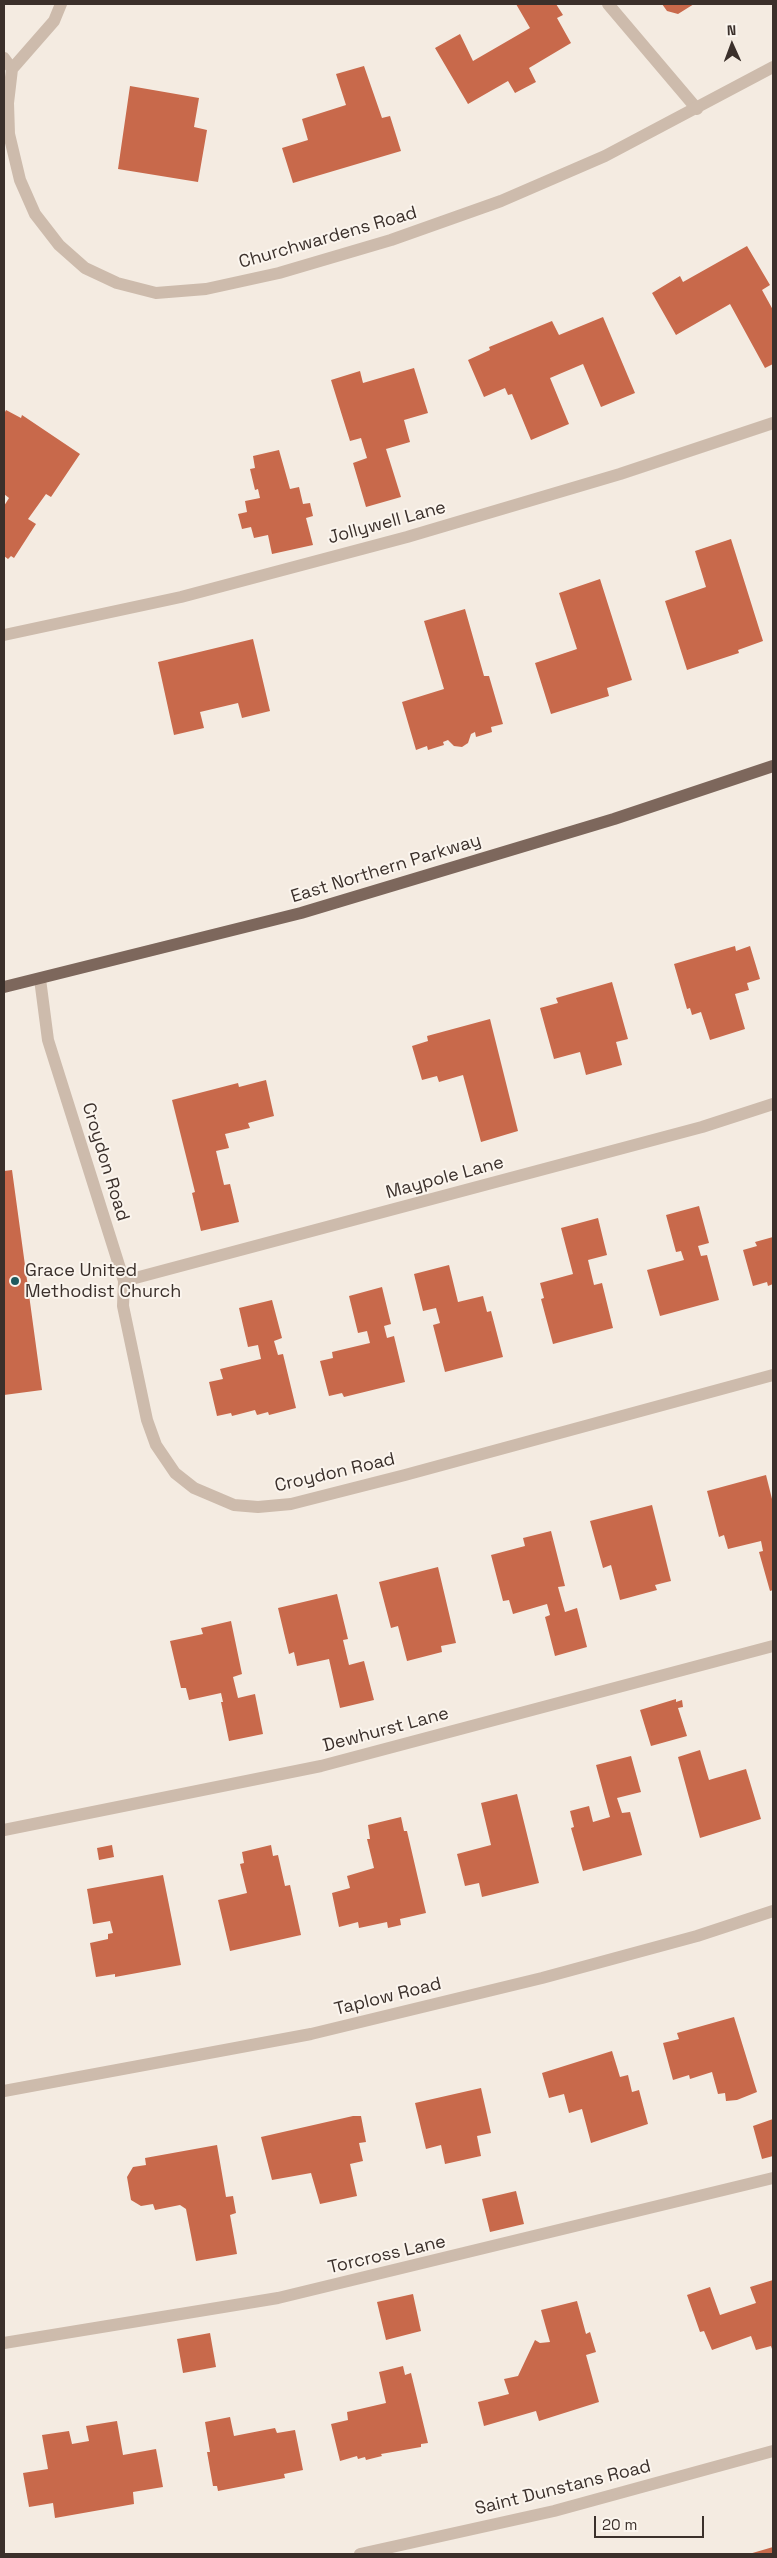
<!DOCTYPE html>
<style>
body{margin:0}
#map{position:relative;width:777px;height:2558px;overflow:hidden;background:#f4ebe1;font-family:"Space Grotesk",sans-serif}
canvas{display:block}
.frame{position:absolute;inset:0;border:5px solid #3b302b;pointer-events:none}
.north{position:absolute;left:707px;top:20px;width:50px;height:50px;-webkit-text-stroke:4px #fbf5ee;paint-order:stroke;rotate:358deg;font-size:14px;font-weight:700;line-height:20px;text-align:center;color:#3b302b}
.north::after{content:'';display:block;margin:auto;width:18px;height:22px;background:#3b302b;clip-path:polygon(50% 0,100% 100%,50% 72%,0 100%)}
.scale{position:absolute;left:594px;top:2516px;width:110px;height:22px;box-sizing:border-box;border:2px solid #3b302b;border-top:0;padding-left:6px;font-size:15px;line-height:18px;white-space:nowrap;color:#3b302b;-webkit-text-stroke:4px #fbf5ee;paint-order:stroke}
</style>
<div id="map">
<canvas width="777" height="2558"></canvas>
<div class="frame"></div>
<div class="north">N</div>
<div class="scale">20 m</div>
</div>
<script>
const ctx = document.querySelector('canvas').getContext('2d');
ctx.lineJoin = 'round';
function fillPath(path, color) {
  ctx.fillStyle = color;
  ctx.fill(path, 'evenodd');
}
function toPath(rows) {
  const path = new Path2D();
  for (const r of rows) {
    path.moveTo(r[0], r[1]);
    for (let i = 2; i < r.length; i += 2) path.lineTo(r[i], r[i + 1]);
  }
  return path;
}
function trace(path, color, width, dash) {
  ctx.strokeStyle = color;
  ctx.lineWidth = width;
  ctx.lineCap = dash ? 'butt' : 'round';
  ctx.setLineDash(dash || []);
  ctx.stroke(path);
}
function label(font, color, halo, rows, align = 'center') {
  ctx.font = font + ' "Space Grotesk",sans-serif';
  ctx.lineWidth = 4;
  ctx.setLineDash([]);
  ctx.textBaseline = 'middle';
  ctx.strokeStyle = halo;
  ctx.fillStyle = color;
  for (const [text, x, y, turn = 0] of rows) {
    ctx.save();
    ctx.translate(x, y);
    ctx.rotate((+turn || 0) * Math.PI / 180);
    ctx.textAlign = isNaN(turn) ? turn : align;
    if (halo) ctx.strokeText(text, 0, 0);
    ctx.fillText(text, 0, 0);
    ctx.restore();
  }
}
const building = toPath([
 [516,4,556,4,563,15,557,18,571,43,529,68,536,82,515,93,508,81,468,104,435,48,460,34,473,61,530,28],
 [662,4,694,4,678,14,667,11],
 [364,66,382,118,390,116,401,151,293,183,282,148,308,140,302,119,346,105,336,74],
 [130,86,199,98,194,127,207,130,198,182,118,169],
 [747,246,770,285,762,290,773,310,773,364,765,368,730,304,676,335,652,293,680,276,683,282],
 [603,317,635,393,601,407,583,364,550,378,569,424,531,440,512,394,508,395,505,388,484,397,468,360,490,350,489,347,552,321,559,335],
 [414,368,428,413,404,420,410,442,386,449,401,497,366,507,353,463,367,458,361,438,350,441,331,380,360,371,363,383],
 [6,410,21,418,22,415,80,454,51,497,46,494,28,519,36,524,14,558,11,556,8,559,4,556,4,506,9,498,4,494,4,414],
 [279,450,290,489,299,487,303,504,310,503,313,516,306,518,313,545,272,554,268,535,254,538,251,527,242,529,238,514,247,512,245,501,260,498,258,489,255,490,250,469,255,468,253,456],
 [731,539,763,641,738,650,739,653,687,670,665,601,706,587,695,551],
 [600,579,632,680,607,688,609,696,551,714,535,663,577,649,559,593],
 [465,609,484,676,489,676,503,724,491,727,492,732,476,737,475,732,471,734,468,743,462,747,454,746,448,740,443,742,444,745,428,750,427,746,416,750,402,702,444,689,424,621],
 [253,639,270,711,242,718,238,703,200,712,204,728,174,735,158,662],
 [735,946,736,951,750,946,760,979,747,983,749,990,735,994,745,1029,710,1040,701,1012,692,1015,690,1008,687,1009,674,964],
 [612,982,628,1039,616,1042,622,1065,586,1075,580,1052,554,1059,540,1008,558,1003,556,998],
 [490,1019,518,1131,481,1142,463,1075,439,1082,437,1076,422,1080,412,1046,428,1041,427,1036],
 [266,1080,274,1116,248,1123,250,1128,225,1134,229,1148,216,1151,224,1185,230,1184,239,1222,201,1231,192,1193,195,1192,172,1100,238,1083,239,1087],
 [12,1170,42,1390,4,1395,4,1171],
 [699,1206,709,1243,698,1246,701,1256,707,1255,719,1300,660,1316,647,1270,684,1260,681,1251,676,1252,666,1215],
 [598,1218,607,1255,588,1260,594,1285,602,1283,613,1328,553,1344,541,1299,544,1298,540,1283,573,1274,561,1228],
 [773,1237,773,1284,768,1286,767,1282,753,1286,743,1250,757,1246,755,1242],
 [449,1265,458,1302,483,1296,487,1312,491,1311,503,1357,445,1372,433,1325,440,1323,436,1308,423,1311,414,1274],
 [382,1287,391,1324,384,1326,387,1338,394,1336,405,1382,344,1397,342,1393,329,1396,320,1361,333,1358,332,1352,370,1343,367,1331,358,1333,349,1296],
 [272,1300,282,1338,274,1341,278,1355,283,1354,296,1408,269,1415,268,1412,257,1415,255,1410,232,1416,231,1413,217,1416,209,1382,223,1379,220,1369,261,1359,258,1345,248,1347,239,1308],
 [766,1475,773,1503,773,1590,770,1591,759,1552,763,1551,761,1541,728,1549,724,1535,719,1537,707,1491],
 [652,1505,671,1581,655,1585,657,1590,620,1600,611,1565,603,1568,590,1521],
 [551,1531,565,1586,558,1587,565,1612,577,1608,587,1647,555,1656,545,1617,550,1615,547,1604,513,1614,509,1600,503,1601,491,1555,525,1546,523,1538],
 [438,1567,456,1643,441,1646,442,1652,407,1661,398,1626,391,1628,379,1582],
 [337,1594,348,1639,343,1640,349,1665,364,1661,374,1700,340,1708,329,1659,297,1666,294,1652,289,1654,278,1608],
 [231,1621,242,1674,233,1677,238,1698,255,1694,263,1734,229,1741,221,1702,223,1702,221,1693,189,1700,186,1688,181,1688,170,1641,203,1634,201,1628],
 [676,1699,676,1702,682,1700,683,1707,678,1708,687,1736,651,1746,640,1710],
 [700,1750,709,1780,746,1769,761,1819,700,1838,678,1757],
 [631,1756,641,1792,617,1798,622,1813,630,1812,642,1855,583,1871,571,1828,574,1827,570,1811,589,1806,593,1822,610,1817,596,1765],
 [517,1794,539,1883,482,1897,479,1883,465,1886,457,1854,491,1845,481,1803],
 [401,1817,404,1831,407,1831,426,1913,400,1919,401,1925,388,1928,387,1922,359,1928,358,1922,339,1927,332,1893,350,1888,347,1876,374,1868,367,1839,370,1839,368,1825],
 [112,1845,114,1857,99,1860,97,1848],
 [271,1845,273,1856,278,1855,285,1886,290,1885,301,1935,230,1951,218,1900,247,1893,240,1864,244,1863,242,1852],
 [163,1875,181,1965,115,1977,115,1974,96,1977,90,1943,108,1939,108,1934,113,1933,110,1921,93,1924,87,1889],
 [734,2017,757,2092,737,2100,726,2101,725,2093,718,2094,712,2072,690,2079,689,2075,673,2080,663,2043,679,2039,677,2033],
 [612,2051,620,2077,628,2075,632,2092,639,2090,648,2124,591,2143,582,2109,569,2113,564,2094,549,2098,542,2073],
 [481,2088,491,2133,477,2136,481,2156,445,2164,441,2145,426,2149,415,2103],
 [353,2116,361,2116,366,2142,359,2143,363,2161,350,2164,357,2196,320,2204,311,2173,272,2180,261,2137],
 [773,2119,773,2156,762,2159,753,2126],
 [217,2145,226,2197,233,2196,236,2213,230,2215,237,2254,196,2261,186,2209,180,2205,155,2210,153,2204,141,2206,131,2200,127,2177,133,2167,146,2165,145,2158],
 [516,2191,524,2224,490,2232,482,2199],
 [773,2280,773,2352,771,2346,756,2350,751,2336,712,2350,704,2331,700,2332,687,2295,710,2287,720,2315,756,2303,750,2287],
 [413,2294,421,2331,386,2340,377,2302],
 [577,2301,586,2334,590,2332,596,2352,586,2355,599,2402,539,2421,536,2411,484,2426,478,2402,509,2394,504,2379,518,2376,535,2340,540,2343,550,2342,541,2310],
 [210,2333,216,2367,183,2373,177,2339],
 [403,2366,405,2375,411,2373,428,2443,421,2444,421,2447,381,2454,382,2456,366,2460,365,2457,358,2459,357,2456,340,2461,331,2424,348,2420,347,2412,386,2403,379,2372],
 [230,2417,234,2436,275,2428,277,2433,295,2430,303,2470,284,2474,285,2478,218,2491,217,2486,213,2486,207,2452,210,2452,205,2422],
 [117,2421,123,2455,156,2449,163,2487,133,2492,134,2504,55,2518,53,2503,29,2507,23,2473,48,2469,42,2435,69,2431,72,2444,89,2441,86,2426],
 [773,2547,773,2554,749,2554]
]);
const service = toPath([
 [608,4,697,109],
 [4,635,181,597,407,537,620,474,773,423],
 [124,1281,702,1127,773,1104],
 [4,1830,321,1766,773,1646],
 [4,2343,278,2298,773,2178]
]);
const minor = toPath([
 [61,4,54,21,12,69,8,103,9,134,20,180,35,214,59,245,85,268,117,283,156,293,206,289,279,273,391,240,501,201,605,156,773,67],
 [4,58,12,69],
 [40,979,48,1040,124,1281,123,1306,147,1420,156,1445,175,1473,194,1488,234,1505,258,1507,291,1504,405,1475,773,1375],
 [4,2091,311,2034,542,1978,697,1936,773,1911],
 [360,2554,554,2511,773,2451]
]);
const primary = toPath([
 [4,987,301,913,614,819,773,766]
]);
const markers = [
 [15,1281,5,"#1f5a5e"]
];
const streetNames = [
 ["Churchwardens Road",328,238,-16],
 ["Jollywell Lane",387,523,-15],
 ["East Northern Parkway",386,869,-17],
 ["Croydon Road",105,1162,73],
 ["Maypole Lane",445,1178,-15],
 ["Croydon Road",335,1473,-13],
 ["Dewhurst Lane",386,1730,-15],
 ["Taplow Road",388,1997,-14],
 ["Torcross Lane",387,2255,-13],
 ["Saint Dunstans Road",563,2488,-14]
];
const poiNames = [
 ["Grace United",25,1271],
 ["Methodist Church",25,1292]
];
fillPath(building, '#c8694b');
trace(service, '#cdbbac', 12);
trace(minor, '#cdbbac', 12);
trace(primary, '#7d675c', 12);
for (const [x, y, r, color] of markers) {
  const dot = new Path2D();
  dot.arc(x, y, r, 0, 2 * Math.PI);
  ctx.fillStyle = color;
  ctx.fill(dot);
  trace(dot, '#fbf5ee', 2);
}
label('18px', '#3b302b', '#fbf5ee', streetNames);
label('18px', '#3b302b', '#fbf5ee', poiNames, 'left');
</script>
